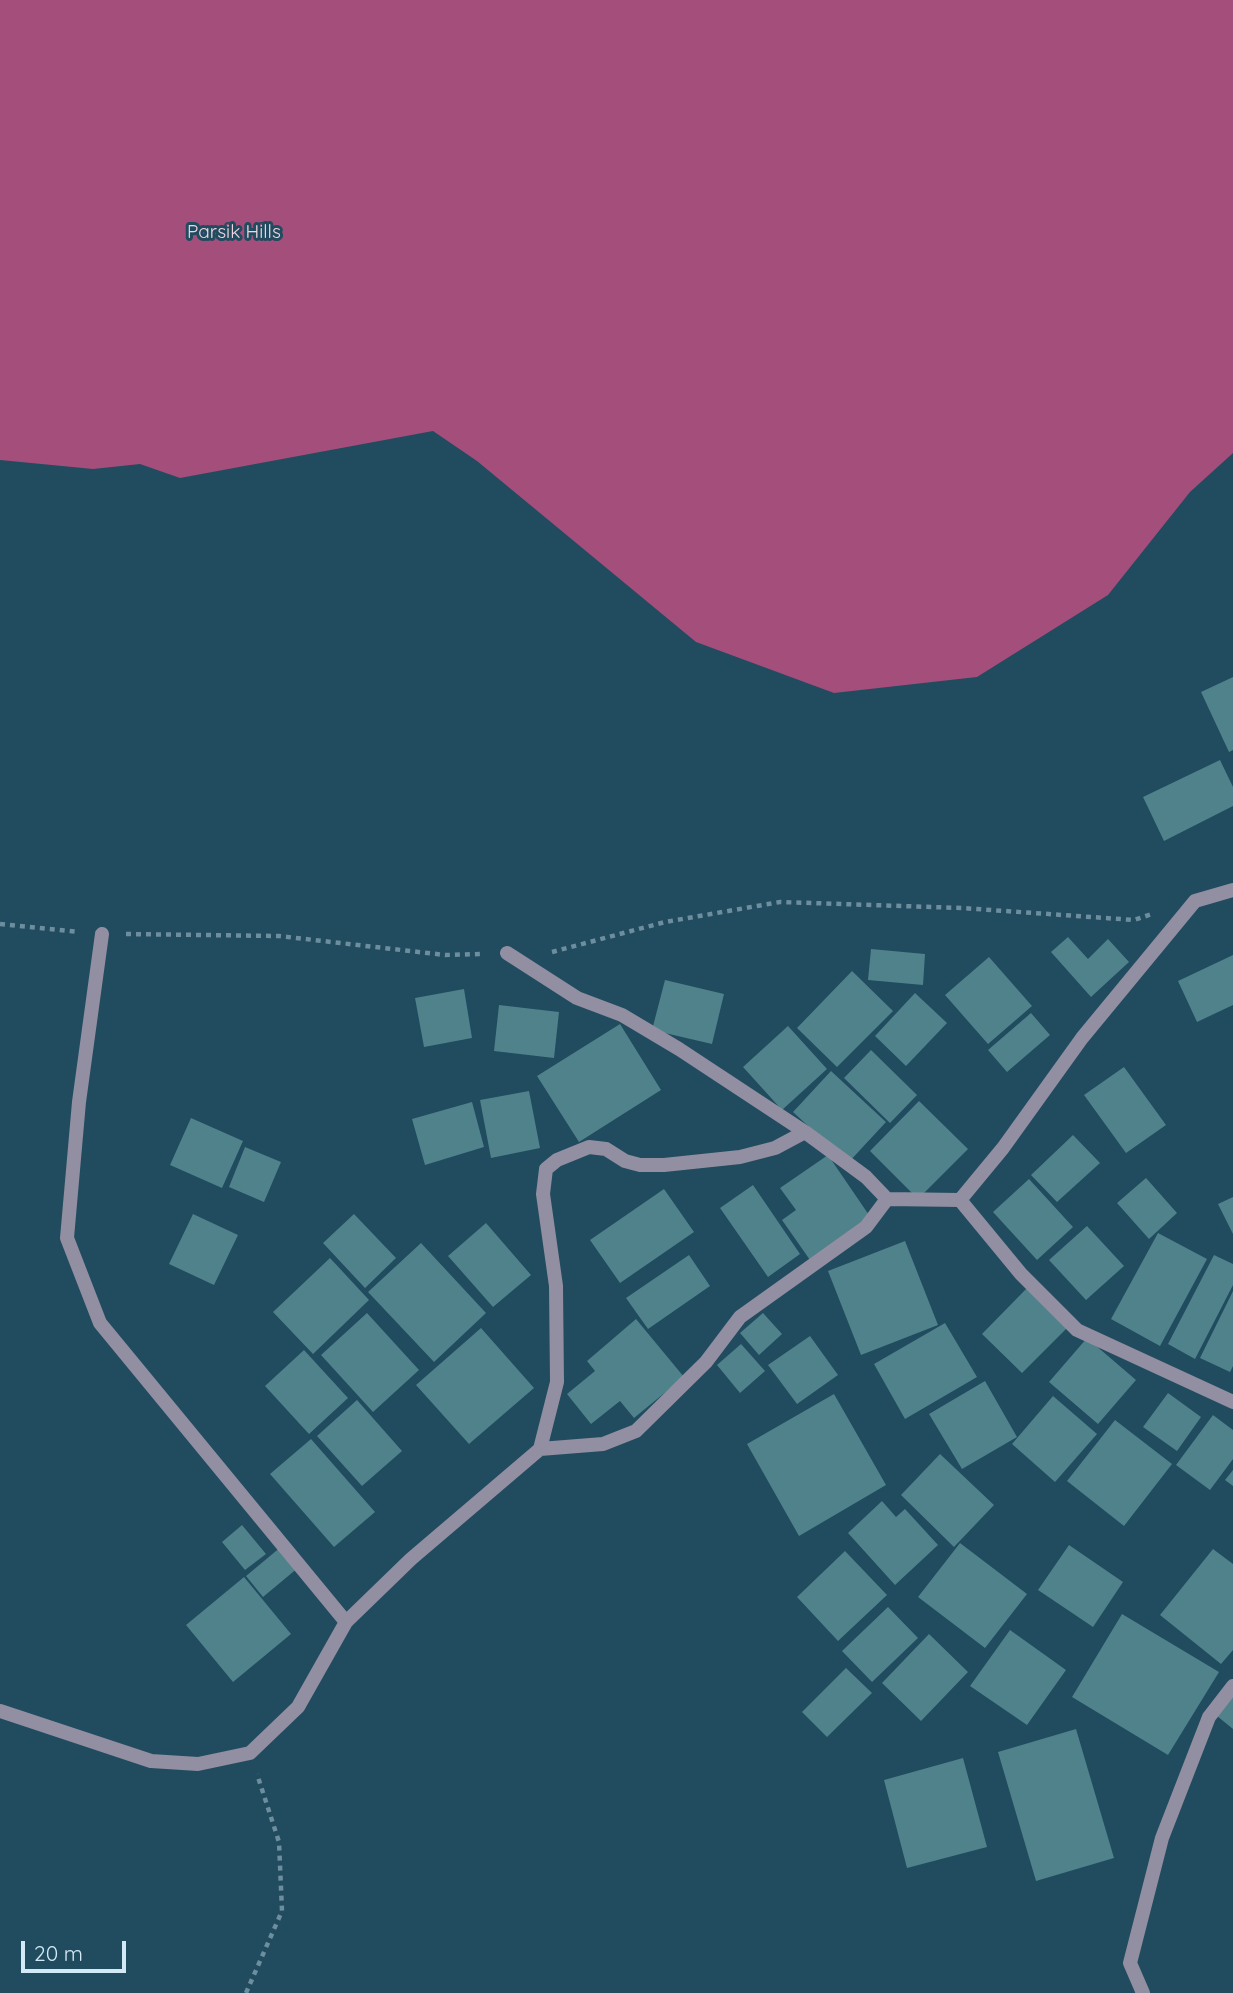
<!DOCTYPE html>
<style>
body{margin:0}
#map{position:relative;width:1233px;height:1993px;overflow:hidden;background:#214b5e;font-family:Quicksand,sans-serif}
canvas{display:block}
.scale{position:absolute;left:21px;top:1941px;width:105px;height:32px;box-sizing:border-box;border:4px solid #d3e9f5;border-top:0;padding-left:9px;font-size:21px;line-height:24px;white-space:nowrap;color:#d3e9f5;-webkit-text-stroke:5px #214b5e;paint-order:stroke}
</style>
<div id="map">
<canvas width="1233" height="1993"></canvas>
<div class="scale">20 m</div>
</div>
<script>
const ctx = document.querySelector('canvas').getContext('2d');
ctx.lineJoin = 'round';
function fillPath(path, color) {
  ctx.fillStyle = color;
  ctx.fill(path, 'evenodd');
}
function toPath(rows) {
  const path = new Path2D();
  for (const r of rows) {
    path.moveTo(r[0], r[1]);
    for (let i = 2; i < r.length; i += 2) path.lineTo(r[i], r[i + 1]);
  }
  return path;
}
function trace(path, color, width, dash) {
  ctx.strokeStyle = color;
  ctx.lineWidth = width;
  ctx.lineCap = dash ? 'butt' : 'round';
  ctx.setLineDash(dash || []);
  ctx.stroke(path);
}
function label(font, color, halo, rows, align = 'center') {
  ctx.font = font + ' Quicksand,sans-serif';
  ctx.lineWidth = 6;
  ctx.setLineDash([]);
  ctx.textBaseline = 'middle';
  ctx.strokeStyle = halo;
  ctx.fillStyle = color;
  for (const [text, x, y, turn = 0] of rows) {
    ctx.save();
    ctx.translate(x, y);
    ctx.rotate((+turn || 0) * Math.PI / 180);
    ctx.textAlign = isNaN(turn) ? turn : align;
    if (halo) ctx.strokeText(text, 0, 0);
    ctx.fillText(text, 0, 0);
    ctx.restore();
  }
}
const green = toPath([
 [0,0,1233,0,1233,453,1190,492,1108,595,977,677,834,693,696,642,477,461,433,431,180,478,140,464,93,469,0,460]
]);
const building = toPath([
 [1233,677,1233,750,1229,752,1201,692],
 [1220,760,1233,787,1233,806,1164,841,1143,797],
 [1068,937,1088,959,1108,939,1129,962,1091,997,1051,952],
 [871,949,925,954,923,985,868,980],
 [1233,955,1233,1005,1197,1022,1178,981],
 [989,957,1032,1006,988,1044,945,995],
 [852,971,893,1011,837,1067,797,1028],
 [665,980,724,994,712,1044,652,1030],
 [464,989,472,1038,424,1047,415,998],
 [915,993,947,1023,906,1066,875,1036],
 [499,1005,559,1012,554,1058,494,1051],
 [1031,1013,1050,1035,1007,1072,988,1050],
 [620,1024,661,1090,579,1142,537,1076],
 [788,1026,827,1069,782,1110,743,1067],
 [871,1050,917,1095,890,1123,844,1078],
 [1124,1067,1166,1125,1126,1153,1084,1095],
 [831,1071,886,1122,848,1163,793,1112],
 [529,1091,540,1148,491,1158,480,1100],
 [919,1101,968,1149,918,1199,870,1151],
 [472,1102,484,1147,425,1165,412,1119],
 [191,1118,243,1141,222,1188,170,1165],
 [1073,1135,1100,1163,1057,1202,1031,1175],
 [245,1147,281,1162,264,1202,229,1187],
 [828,1155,871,1218,810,1260,782,1220,796,1210,780,1188],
 [1146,1178,1177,1213,1149,1239,1117,1203],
 [1029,1179,1073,1227,1037,1260,993,1212],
 [753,1185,800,1254,768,1277,720,1208],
 [664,1189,694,1232,620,1283,590,1240],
 [1233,1197,1233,1234,1218,1204],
 [193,1214,238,1235,214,1285,169,1264],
 [354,1214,396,1258,365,1288,323,1243],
 [486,1223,531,1275,493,1307,448,1256],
 [1087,1226,1124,1266,1086,1300,1049,1260],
 [1158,1233,1207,1259,1160,1346,1111,1319],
 [905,1241,938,1325,861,1355,828,1271],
 [421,1243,486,1313,434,1362,368,1292],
 [689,1255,710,1286,648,1329,626,1298],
 [1214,1255,1233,1264,1233,1285,1195,1359,1168,1344],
 [330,1258,369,1300,313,1354,273,1312],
 [1027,1288,1067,1328,1022,1373,982,1334],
 [1233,1291,1233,1366,1230,1372,1200,1358],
 [367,1313,419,1370,373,1412,321,1355],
 [763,1313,782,1334,759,1355,740,1333],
 [636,1319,684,1377,634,1418,620,1401,591,1424,567,1394,595,1371,587,1361],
 [945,1323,977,1377,905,1419,874,1364],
 [481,1328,534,1388,469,1444,416,1385],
 [810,1336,838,1375,797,1404,768,1365],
 [1087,1338,1136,1380,1098,1424,1049,1382],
 [741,1344,765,1371,740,1393,717,1365],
 [304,1350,348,1398,309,1434,265,1386],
 [985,1381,1017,1437,962,1469,929,1414],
 [1168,1393,1201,1417,1177,1451,1143,1427],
 [834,1394,886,1485,799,1536,747,1444],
 [1053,1396,1097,1434,1055,1482,1012,1444],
 [357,1400,402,1451,362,1486,317,1436],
 [1213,1415,1233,1430,1233,1459,1210,1490,1176,1465],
 [1115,1420,1172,1464,1124,1526,1067,1481],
 [311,1439,375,1512,334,1547,270,1474],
 [940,1454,994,1505,954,1547,901,1495],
 [1233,1470,1233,1486,1225,1480],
 [882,1501,896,1517,905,1509,938,1545,895,1585,848,1533],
 [242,1525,266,1554,245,1570,222,1542],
 [960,1543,1027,1594,985,1648,918,1597],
 [1069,1545,1123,1582,1093,1627,1038,1590],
 [282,1546,299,1567,263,1597,246,1576],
 [1213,1549,1233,1564,1233,1650,1221,1664,1160,1615],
 [845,1551,887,1595,838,1641,797,1597],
 [244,1577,291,1634,233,1682,186,1625],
 [888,1607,918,1638,872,1682,842,1651],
 [1122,1614,1219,1672,1168,1755,1072,1697],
 [1010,1630,1066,1670,1027,1725,970,1686],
 [929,1634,968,1672,921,1721,882,1683],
 [846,1668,872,1693,827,1737,802,1712],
 [1233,1696,1233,1729,1217,1716],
 [1076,1729,1114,1858,1036,1881,998,1752],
 [963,1758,987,1847,907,1868,884,1780]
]);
const path = toPath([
 [0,924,79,932],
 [126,934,279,936,445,955,484,954],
 [552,952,665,922,780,902,962,908,1134,920,1152,914],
 [246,1993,282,1911,279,1842,257,1774]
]);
const minor = toPath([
 [102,934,79,1102,67,1238,100,1323,346,1622],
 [507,953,577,998,622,1015,679,1049,805,1132,866,1177,887,1199],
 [540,1449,557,1382,556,1286,543,1194,546,1169,557,1160,589,1147,606,1149,625,1161,640,1165,664,1165,740,1157,775,1148,805,1132],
 [0,1711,151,1761,198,1764,250,1753,298,1707,346,1622,411,1559,540,1449,603,1444,636,1431,706,1362,740,1317,866,1227,887,1199,960,1200,1003,1148,1082,1038,1195,901,1233,890],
 [1143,1993,1130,1963,1162,1838,1209,1717,1233,1686]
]);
const tertiary = toPath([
 [960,1200,1021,1274,1077,1330,1233,1402]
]);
const parkNames = [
 ["Parsik Hills",234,232]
];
fillPath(green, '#a44e7b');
fillPath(building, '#4f828b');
trace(path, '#6c8e9e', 4.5, [5, 5]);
trace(minor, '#918fa1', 14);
trace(tertiary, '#918fa1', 14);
label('19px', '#f2d4e1', '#214b5e', parkNames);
</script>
